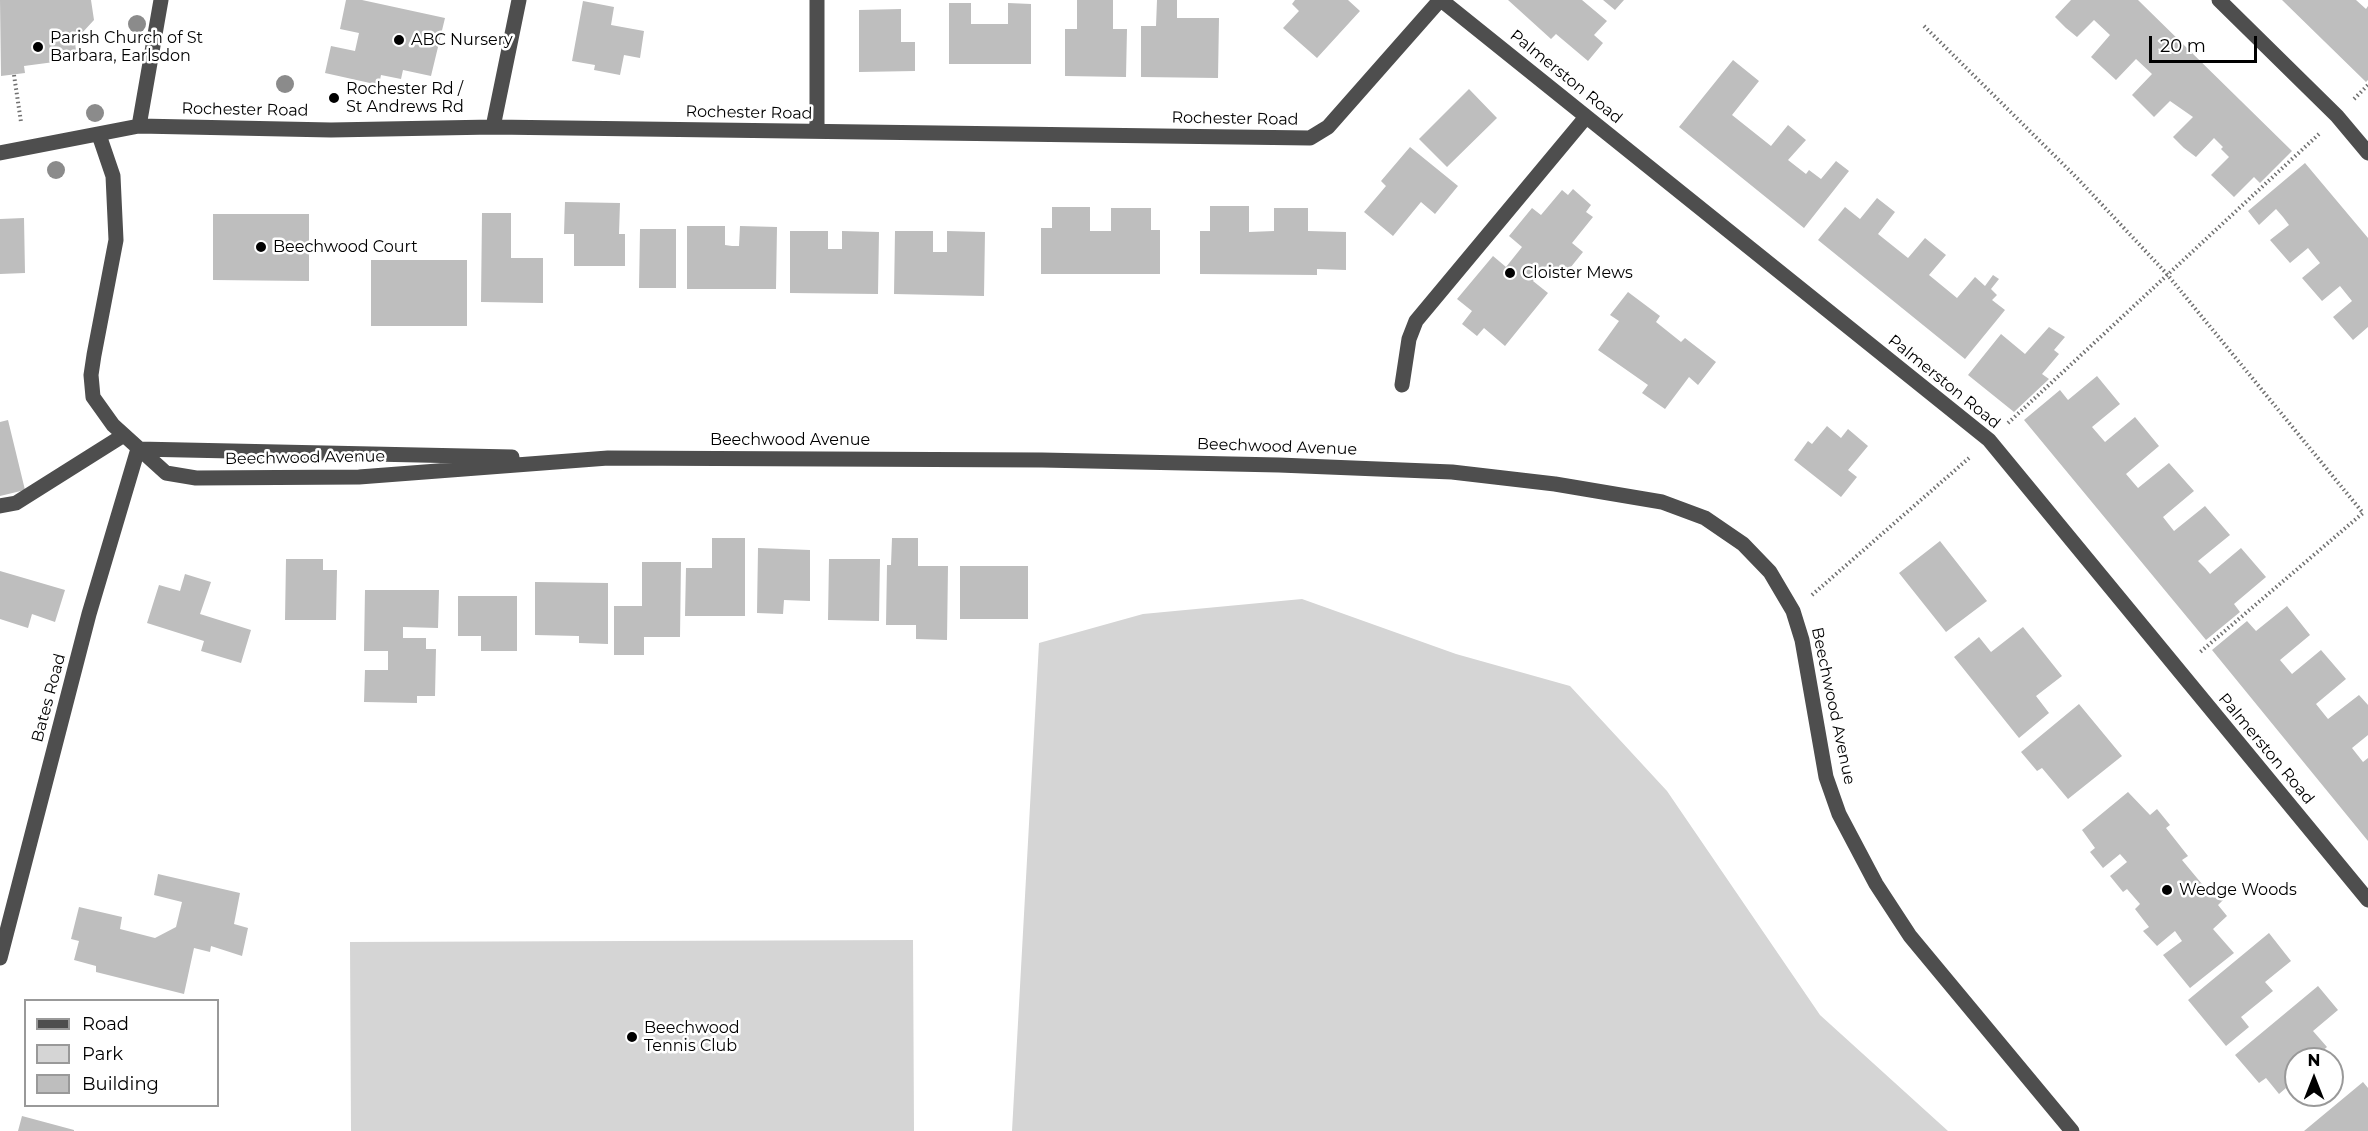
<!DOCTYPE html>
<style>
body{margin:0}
#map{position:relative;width:2368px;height:1131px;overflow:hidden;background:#fff;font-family:Montserrat,sans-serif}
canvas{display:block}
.legend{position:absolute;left:24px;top:999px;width:195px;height:108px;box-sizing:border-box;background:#fff;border:2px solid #999;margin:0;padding:8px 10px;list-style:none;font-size:18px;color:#000}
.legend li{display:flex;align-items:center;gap:12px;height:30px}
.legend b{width:30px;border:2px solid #999}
.north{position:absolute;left:2284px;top:1047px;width:60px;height:60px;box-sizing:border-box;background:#fff;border:2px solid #999;border-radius:50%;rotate:0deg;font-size:16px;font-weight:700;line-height:24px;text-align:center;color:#000}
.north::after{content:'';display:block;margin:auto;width:21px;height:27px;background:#000;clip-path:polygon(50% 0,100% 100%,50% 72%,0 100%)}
.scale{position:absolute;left:2149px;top:36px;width:108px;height:27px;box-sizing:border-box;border:3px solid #000;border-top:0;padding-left:8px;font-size:18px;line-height:21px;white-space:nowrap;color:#000;-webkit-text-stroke:4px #fff;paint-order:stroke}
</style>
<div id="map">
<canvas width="2368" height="1131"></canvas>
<ul class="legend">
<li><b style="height:8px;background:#4e4e4e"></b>Road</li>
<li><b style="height:16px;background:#d5d5d5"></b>Park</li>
<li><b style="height:16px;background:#bebebe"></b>Building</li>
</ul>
<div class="north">N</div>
<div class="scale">20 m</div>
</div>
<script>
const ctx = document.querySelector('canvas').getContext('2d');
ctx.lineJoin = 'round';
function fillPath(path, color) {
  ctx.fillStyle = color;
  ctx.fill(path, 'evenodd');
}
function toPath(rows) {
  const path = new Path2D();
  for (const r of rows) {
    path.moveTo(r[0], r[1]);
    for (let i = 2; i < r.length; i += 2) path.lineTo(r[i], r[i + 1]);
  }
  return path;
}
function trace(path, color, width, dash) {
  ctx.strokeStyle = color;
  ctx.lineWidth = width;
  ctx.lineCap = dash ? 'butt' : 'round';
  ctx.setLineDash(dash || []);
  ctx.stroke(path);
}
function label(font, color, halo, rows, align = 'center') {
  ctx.font = font + ' Montserrat,sans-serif';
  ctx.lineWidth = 5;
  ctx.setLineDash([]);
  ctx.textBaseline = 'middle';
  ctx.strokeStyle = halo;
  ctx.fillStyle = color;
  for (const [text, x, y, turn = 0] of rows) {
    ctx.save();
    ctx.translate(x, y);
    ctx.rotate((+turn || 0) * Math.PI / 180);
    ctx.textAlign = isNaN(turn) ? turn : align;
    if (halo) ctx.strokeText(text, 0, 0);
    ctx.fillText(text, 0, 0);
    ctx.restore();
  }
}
const green = toPath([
 [1302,599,1456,654,1570,686,1667,791,1820,1015,1948,1131,1012,1131,1039,643,1143,614],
 [913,940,914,1131,351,1131,350,942]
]);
const building = toPath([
 [0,0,91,0,94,20,82,33,74,34,77,59,24,66,25,73,1,76],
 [346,0,362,0,445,18,431,76,403,70,401,79,381,75,379,85,325,73,331,46,355,51,359,33,340,29],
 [1077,0,1113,0,1113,29,1127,29,1126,77,1065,76,1065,29,1077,29],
 [1157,0,1177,0,1177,18,1219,18,1218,78,1141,77,1141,26,1156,26],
 [1295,0,1348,0,1360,11,1317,58,1283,28,1299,11,1292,4],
 [1508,0,1582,0,1607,21,1594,35,1603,43,1588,61,1556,34,1551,39],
 [1603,0,1624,0,1615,10],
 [2071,0,2138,0,2292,151,2260,183,2254,177,2234,197,2211,175,2229,157,2221,149,2223,147,2214,138,2196,157,2184,148,2173,137,2193,117,2170,101,2154,117,2132,95,2152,74,2136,59,2116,80,2091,57,2110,35,2094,20,2077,37,2066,28,2055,17],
 [2282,0,2356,0,2366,9,2368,6,2368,80,2366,82],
 [583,1,614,7,611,25,644,31,640,58,624,55,620,75,594,70,595,65,572,61],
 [949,3,971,3,971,24,1008,24,1008,3,1031,4,1031,64,949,64],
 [901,9,901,42,915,42,915,71,859,72,859,10],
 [1733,60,1759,81,1732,115,1771,146,1788,125,1806,140,1788,160,1806,174,1809,170,1821,179,1836,161,1849,171,1804,228,1679,127],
 [1469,89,1497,118,1447,167,1419,139],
 [1410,147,1458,186,1435,214,1421,202,1393,236,1364,212,1386,186,1381,181],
 [2305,163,2368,238,2368,327,2353,340,2333,317,2352,301,2340,286,2322,301,2302,278,2320,263,2308,248,2290,263,2270,240,2289,225,2283,217,2276,209,2259,225,2248,211],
 [1573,189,1591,205,1586,212,1593,217,1572,243,1583,252,1562,278,1546,266,1533,281,1548,293,1505,346,1484,328,1477,336,1462,324,1472,311,1457,299,1493,256,1506,267,1522,247,1509,236,1532,208,1541,215,1562,190,1568,195],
 [1877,198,1895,212,1878,234,1908,258,1925,238,1936,247,1946,255,1929,275,1957,298,1975,277,1985,286,1993,275,1999,279,1991,289,1997,295,1992,300,2005,310,1965,359,1818,240,1845,207,1860,219],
 [565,202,620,203,619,234,625,234,625,266,574,266,574,234,564,234],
 [1210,206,1249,206,1249,232,1274,231,1274,208,1308,208,1308,231,1346,232,1346,270,1317,269,1317,275,1200,274,1200,231,1210,231],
 [1052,207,1090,207,1090,231,1111,231,1111,208,1151,208,1151,230,1160,230,1160,274,1041,274,1041,228,1052,228],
 [482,213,511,213,511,258,543,258,543,303,481,302],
 [213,214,309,214,309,281,213,280],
 [24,218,25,273,0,274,0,219],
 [687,226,725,226,725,245,732,246,739,246,740,226,777,227,776,289,687,289],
 [640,229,676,229,676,288,639,288],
 [790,231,828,231,828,249,842,249,842,231,879,232,878,294,790,293],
 [895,231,933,231,933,252,947,252,947,231,985,232,984,296,894,294],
 [371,260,467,260,467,326,371,326],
 [1628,292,1660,316,1656,322,1681,342,1685,338,1716,362,1698,385,1689,377,1665,409,1642,393,1648,385,1598,350,1619,321,1610,315],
 [2049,327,2065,337,2054,350,2059,354,2042,374,2049,379,2014,412,1968,375,2001,334,2025,354],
 [2097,376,2120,404,2092,427,2105,442,2135,417,2159,446,2126,474,2138,488,2169,463,2194,491,2163,517,2174,531,2205,506,2230,535,2198,561,2205,568,2210,574,2241,548,2266,577,2234,604,2240,612,2206,640,2024,420,2060,390,2068,400],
 [8,420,25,490,0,496,0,422],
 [1827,426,1841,438,1848,429,1868,446,1848,470,1857,477,1841,497,1794,460,1808,441,1812,444],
 [712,538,745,538,745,616,685,616,686,568,712,568],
 [892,538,918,538,918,566,948,566,947,640,916,639,916,625,886,625,887,565,891,565],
 [1940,541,1987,601,1946,632,1899,573],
 [758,548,810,550,810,601,784,600,783,614,757,613],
 [286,559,323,559,323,570,337,570,336,620,285,620],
 [829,559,880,559,879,621,828,620],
 [642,562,681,562,680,637,644,637,644,655,614,655,614,606,642,606],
 [960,566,1028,566,1028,619,960,619],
 [0,571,65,590,55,622,32,614,28,628,0,619],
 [185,574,211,582,200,614,251,630,241,663,201,651,204,641,147,623,159,585,180,591],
 [535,582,608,583,608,644,579,643,579,636,535,635],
 [365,590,439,590,438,628,403,627,403,638,426,638,426,649,436,649,435,696,417,696,417,703,364,702,365,670,388,670,388,651,364,651],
 [458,596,517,596,517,651,481,651,481,636,458,636],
 [2287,606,2310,635,2280,660,2292,674,2321,650,2346,679,2316,704,2328,719,2359,695,2368,705,2368,735,2352,748,2363,762,2368,758,2368,841,2212,650,2247,621,2256,631],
 [2023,627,2062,676,2036,696,2049,713,2019,738,1954,657,1979,637,1991,652],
 [2079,704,2122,756,2068,799,2042,768,2037,771,2021,752],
 [2128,792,2150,815,2157,809,2170,825,2166,828,2188,856,2182,860,2207,890,2211,886,2223,900,2218,905,2227,916,2213,929,2234,953,2190,988,2163,955,2182,941,2175,931,2157,946,2143,931,2149,927,2135,909,2140,904,2127,889,2123,892,2110,876,2127,862,2120,854,2103,868,2090,852,2095,848,2082,830],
 [158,874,240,893,234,924,248,928,242,956,211,946,210,952,194,948,184,994,96,972,96,966,74,960,79,941,71,939,79,907,122,917,120,929,155,938,176,927,182,902,154,895],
 [2269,933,2291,961,2265,982,2273,991,2241,1017,2249,1027,2226,1046,2188,1000],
 [2318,986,2338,1010,2313,1031,2327,1047,2313,1059,2296,1059,2296,1091,2292,1095,2286,1088,2279,1094,2266,1078,2259,1083,2235,1055],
 [2363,1082,2368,1088,2368,1131,2304,1131],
 [22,1116,74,1130,74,1131,18,1131]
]);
const path = toPath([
 [1924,26,2078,179,2166,273,2363,513,2199,653],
 [14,75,21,122],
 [2354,99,2368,85],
 [2008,423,2319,134],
 [1812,595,1969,458]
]);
const minor = toPath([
 [1441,0,1989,440,2368,900],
 [2219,0,2337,116,2368,153],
 [139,126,161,0],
 [493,127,519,0],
 [817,131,817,0],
 [99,135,113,176,116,240,94,355,91,375,93,397,113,425,166,473,196,478,359,477,608,458,1042,460,1279,465,1452,472,1555,484,1662,502,1705,518,1743,544,1770,572,1793,611,1802,640,1826,777,1839,814,1876,884,1910,936,2072,1131],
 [0,153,139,126,331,130,493,127,1310,138,1328,127,1440,0],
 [1402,385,1409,339,1416,321,1586,117],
 [138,449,512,457],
 [0,506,16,503,124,435],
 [0,958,89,614,138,449]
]);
const trees = [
 [137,24],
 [285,84],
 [95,113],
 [56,170]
];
const markers = [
 [399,40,6,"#000"],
 [38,47,6,"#000"],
 [334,98,6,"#000"],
 [261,247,6,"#000"],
 [1510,273,6,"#000"],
 [2167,890,6,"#000"],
 [632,1037,6,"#000"]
];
const poiNames = [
 ["Parish Church of St",50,38],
 ["Barbara, Earlsdon",50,56],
 ["ABC Nursery",411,40],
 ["Rochester Rd /",346,89],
 ["St Andrews Rd",346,107],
 ["Beechwood Court",273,247],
 ["Cloister Mews",1522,273],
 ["Wedge Woods",2179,890],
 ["Beechwood",644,1028],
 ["Tennis Club",644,1046]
];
const streetNames = [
 ["Palmerston Road",1566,77,39],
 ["Rochester Road",245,110,1],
 ["Rochester Road",749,113,1],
 ["Rochester Road",1235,119,1],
 ["Palmerston Road",1944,382,39],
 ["Beechwood Avenue",790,440],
 ["Beechwood Avenue",1277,447,2],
 ["Beechwood Avenue",305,458,-1],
 ["Bates Road",49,698,-75],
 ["Beechwood Avenue",1833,706,78],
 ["Palmerston Road",2266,749,50]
];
fillPath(green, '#d5d5d5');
fillPath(building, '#bebebe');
trace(path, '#707070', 4, [1.5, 3]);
trace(minor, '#4e4e4e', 15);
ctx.fillStyle = '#8b8b8b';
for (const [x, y] of trees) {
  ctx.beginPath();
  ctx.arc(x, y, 9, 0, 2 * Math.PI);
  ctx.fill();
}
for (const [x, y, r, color] of markers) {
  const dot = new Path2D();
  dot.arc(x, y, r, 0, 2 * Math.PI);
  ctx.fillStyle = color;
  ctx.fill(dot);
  trace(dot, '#fff', 2);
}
label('16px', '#000', '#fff', poiNames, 'left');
label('16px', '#000', '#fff', streetNames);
</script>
